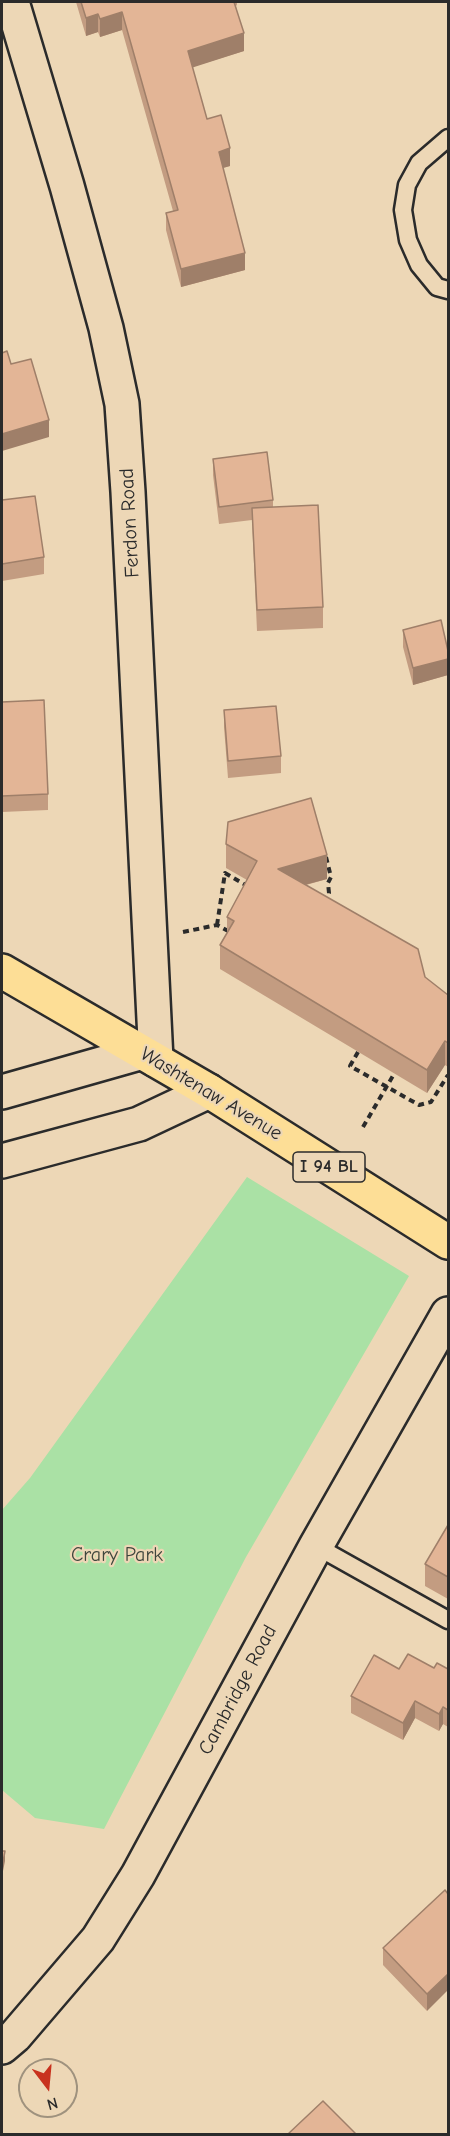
<!DOCTYPE html>
<style>
body{margin:0}
#map{position:relative;width:450px;height:2136px;overflow:hidden;background:#edd7b6;font-family:"Comic Neue",sans-serif}
canvas{display:block}
.frame{position:absolute;inset:0;border:3px solid #2b2b2b;pointer-events:none}
.north{position:absolute;left:18px;top:2058px;width:60px;height:60px;box-sizing:border-box;background:#edd7b6;border:2px solid #9f927e;border-radius:50%;rotate:164deg;font-size:16px;font-weight:700;line-height:24px;text-align:center;color:#2b2b2b}
.north::after{content:'';display:block;margin:auto;width:21px;height:27px;background:#c8321e;clip-path:polygon(50% 0,100% 100%,50% 72%,0 100%)}
</style>
<div id="map">
<canvas width="450" height="2136"></canvas>
<div class="frame"></div>
<div class="north">N</div>
</div>
<script>
const ctx = document.querySelector('canvas').getContext('2d');
ctx.lineJoin = 'round';
function fillPath(path, color) {
  ctx.fillStyle = color;
  ctx.fill(path, 'evenodd');
}
function toPath(rows) {
  const path = new Path2D();
  for (const r of rows) {
    path.moveTo(r[0], r[1]);
    for (let i = 2; i < r.length; i += 2) path.lineTo(r[i], r[i + 1]);
  }
  return path;
}
function trace(path, color, width, dash) {
  ctx.strokeStyle = color;
  ctx.lineWidth = width;
  ctx.lineCap = dash ? 'butt' : 'round';
  ctx.setLineDash(dash || []);
  ctx.stroke(path);
}
function label(font, color, halo, rows, align = 'center') {
  ctx.font = font + ' "Comic Neue",sans-serif';
  ctx.lineWidth = 4.5;
  ctx.setLineDash([]);
  ctx.textBaseline = 'middle';
  ctx.strokeStyle = halo;
  ctx.fillStyle = color;
  for (const [text, x, y, turn = 0] of rows) {
    ctx.save();
    ctx.translate(x, y);
    ctx.rotate((+turn || 0) * Math.PI / 180);
    ctx.textAlign = isNaN(turn) ? turn : align;
    if (halo) ctx.strokeText(text, 0, 0);
    ctx.fillText(text, 0, 0);
    ctx.restore();
  }
}
const green = toPath([
 [247,1177,409,1276,246,1557,104,1829,35,1818,2,1790,2,1510,30,1478]
]);
const path = toPath([
 [326,857,331,877,328,883,329,893,326,899],
 [217,925,225,873,249,887],
 [183,932,217,925,230,932],
 [358,1052,350,1066,419,1105,431,1102,448,1075],
 [363,1127,394,1074]
]);
const lane = toPath([
 [448,138,419,163,407,185,403,210,408,240,419,265,437,287,448,290],
 [316,1546,448,1620]
]);
const street = toPath([
 [12,2,67,186,106,328,122,404,128,492,156,1060],
 [2,1092,143,1052],
 [2,1161,139,1124,209,1091],
 [2,2047,15,2036,98,1939,138,1875,316,1546,448,1314]
]);
const primary = toPath([
 [2,971,209,1091,448,1242]
]);
const wall = toPath([
 [76,2,237,2,237,5,236,6,244,51,192,67,207,119,230,166,223,168,245,270,181,287,166,230,166,213,173,211,122,30,100,37,98,32,86,36],
 [213,459,273,500,273,507,323,607,323,628,257,631,252,520,219,524,213,475],
 [2,500,44,557,44,574,2,581],
 [403,630,448,651,448,675,413,685,403,647],
 [2,702,48,794,48,810,2,812],
 [224,710,281,756,281,773,228,778,224,727],
 [226,844,327,879,306,885,448,995,448,1067,445,1065,427,1093,220,969,220,945,227,932,227,917,247,880,226,868],
 [448,1525,448,1599,425,1586,425,1564],
 [434,1668,448,1669,448,1727,443,1724,439,1731,415,1718,403,1740,351,1713,351,1696,399,1669],
 [445,1890,427,2011,383,1965,383,1948]
]);
const shadedWall = toPath([
 [122,12,122,30,100,37,100,19],
 [98,14,98,32,86,36,86,18],
 [244,33,244,51,188,69,188,51],
 [230,148,230,166,219,169,219,152],
 [245,253,245,270,181,287,181,269],
 [3,258,3,273,2,274,2,259],
 [49,420,49,437,2,451,2,434],
 [448,659,448,675,413,685,413,668],
 [327,855,327,879,278,892,278,869],
 [445,1041,445,1065,427,1093,427,1070],
 [415,1701,415,1718,403,1740,403,1723],
 [443,1707,443,1724,439,1731,439,1714],
 [5,1851,5,1861,2,1876,2,1867],
 [448,1974,448,1990,427,2011,427,1994]
]);
const building = toPath([
 [81,2,234,2,244,33,188,51,207,119,221,115,230,148,219,152,245,253,181,269,166,213,178,210,122,12,100,19,98,14,86,18,81,2],
 [7,351,11,364,31,359,49,420,2,434,2,353,7,351],
 [267,452,273,500,219,507,213,459,267,452],
 [35,496,44,557,2,564,2,500,35,496],
 [318,505,323,607,257,610,252,508,318,505],
 [441,620,448,651,448,659,413,668,403,630,441,620],
 [44,700,48,794,2,796,2,702,44,700],
 [276,706,281,756,228,761,224,710,276,706],
 [311,798,327,855,278,869,418,949,425,977,448,995,448,1043,445,1041,427,1070,220,945,234,921,227,917,257,861,226,844,228,822,311,798],
 [448,1525,448,1577,425,1564,448,1525],
 [408,1654,434,1668,437,1663,448,1669,448,1710,443,1707,439,1714,415,1701,403,1723,351,1696,374,1655,399,1669,408,1654],
 [2,1851,5,1851,2,1867,2,1851],
 [445,1890,448,1894,448,1974,427,1994,383,1948,445,1890],
 [323,2101,356,2134,288,2134,323,2101]
]);
const shields = [
 [329,1167,72]
];
const shieldNames = [
 ["I 94 BL",329,1167]
];
const streetNames = [
 ["Ferdon Road",130,523,-93],
 ["Washtenaw Avenue",211,1094,31],
 ["Cambridge Road",238,1690,-62]
];
const parkNames = [
 ["Crary Park",117,1555]
];
fillPath(green, '#aae1a5');
trace(lane, '#2b2b2b', 21);
trace(street, '#2b2b2b', 38);
trace(primary, '#2b2b2b', 38);
trace(path, '#2b2b2b', 4, [6, 4.5]);
trace(lane, '#edd7b6', 16);
trace(street, '#edd7b6', 33);
trace(primary, '#fdde96', 33);
fillPath(wall, '#c39c81');
fillPath(shadedWall, '#9f7f69');
fillPath(building, '#e3b596');
trace(building, '#9f7f69', 1.5);
for (const [x, y, w] of shields) {
  const box = new Path2D();
  box.roundRect(x - w / 2, y - 15, w, 30, 4.5);
  ctx.fillStyle = '#edd7b6';
  ctx.fill(box);
  trace(box, '#2b2b2b', 1.5);
}
label('bold 18px', '#2b2b2b', null, shieldNames);
label('20px', '#2b2b2b', '#edd7b6', streetNames);
label('20px', '#3e463d', '#edd7b6', parkNames);
</script>
